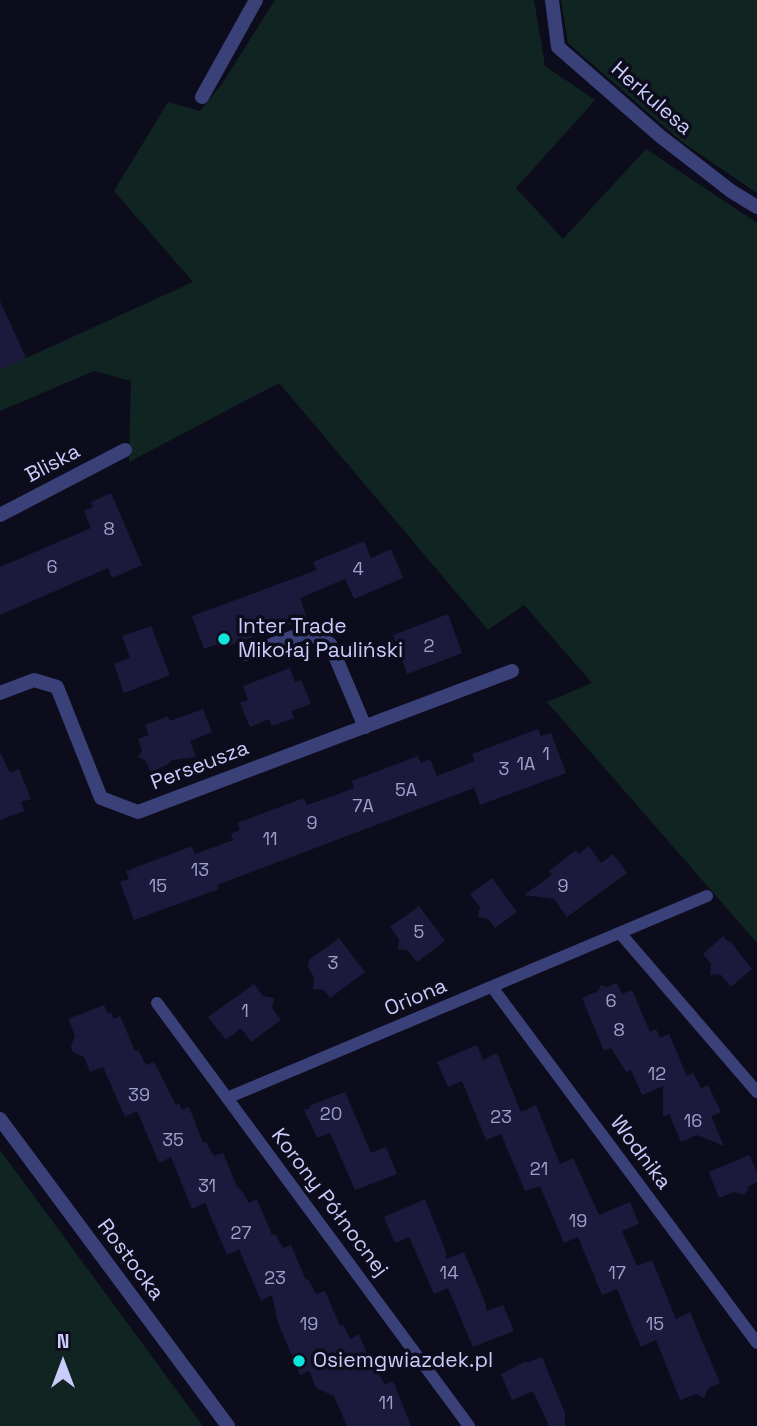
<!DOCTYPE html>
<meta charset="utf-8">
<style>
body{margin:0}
#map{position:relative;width:757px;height:1426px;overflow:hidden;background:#0d0c1c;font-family:"Space Grotesk",sans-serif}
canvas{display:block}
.north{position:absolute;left:28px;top:1328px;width:70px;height:70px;-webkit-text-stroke:5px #0d0c1c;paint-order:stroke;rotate:0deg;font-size:19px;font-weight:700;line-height:28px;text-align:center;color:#caccfc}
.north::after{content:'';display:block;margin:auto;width:24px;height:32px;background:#caccfc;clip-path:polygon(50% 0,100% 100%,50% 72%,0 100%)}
</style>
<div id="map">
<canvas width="757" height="1426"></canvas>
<div class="north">N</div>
</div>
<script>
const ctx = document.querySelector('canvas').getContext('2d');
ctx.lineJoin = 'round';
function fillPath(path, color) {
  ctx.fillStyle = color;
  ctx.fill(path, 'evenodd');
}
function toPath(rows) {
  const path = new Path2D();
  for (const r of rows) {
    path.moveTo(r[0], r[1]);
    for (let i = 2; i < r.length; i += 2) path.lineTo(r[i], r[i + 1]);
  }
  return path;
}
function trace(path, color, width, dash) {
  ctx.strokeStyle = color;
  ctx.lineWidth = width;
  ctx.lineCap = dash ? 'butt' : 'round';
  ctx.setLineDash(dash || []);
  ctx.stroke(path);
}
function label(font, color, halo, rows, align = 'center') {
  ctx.font = font + ' "Space Grotesk",sans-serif';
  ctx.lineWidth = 7;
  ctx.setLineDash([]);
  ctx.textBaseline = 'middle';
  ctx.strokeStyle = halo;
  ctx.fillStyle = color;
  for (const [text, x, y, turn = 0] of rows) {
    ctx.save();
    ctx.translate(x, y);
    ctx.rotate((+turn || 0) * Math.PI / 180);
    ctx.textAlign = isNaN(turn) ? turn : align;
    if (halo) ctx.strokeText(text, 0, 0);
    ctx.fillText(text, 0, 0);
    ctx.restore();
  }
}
const green = toPath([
 [275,0,534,0,545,66,595,100,516,188,563,239,646,149,757,223,757,943,547,702,592,683,524,605,488,630,279,383,129,462,131,381,94,371,0,411,0,370,193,282,114,191,168,102,200,111,222,84],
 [561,0,757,0,757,193,682,142,568,43],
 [0,1150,103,1290,203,1426,0,1426]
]);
const building = toPath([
 [0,301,26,358,0,370],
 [111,493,142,565,112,578,108,568,0,615,0,567,91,528,84,511,93,507,91,502],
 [364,541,371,558,391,549,403,578,354,599,345,579,300,598,307,618,225,647,224,645,219,647,218,644,204,649,192,616,317,570,313,562],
 [448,614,462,653,407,674,393,635],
 [151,626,170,675,124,693,114,664,130,658,122,636],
 [290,668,295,682,301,680,311,704,291,711,294,718,272,726,269,719,250,727,240,703,248,700,243,686],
 [203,709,212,732,190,741,196,757,172,760,167,765,150,772,146,761,138,757,142,750,138,739,149,735,145,725,168,716,170,721],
 [538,729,541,736,551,733,566,773,480,805,474,788,217,885,219,889,134,920,120,882,129,879,126,871,192,846,195,854,233,840,231,834,240,830,237,823,304,798,307,805,333,796,354,788,352,781,418,756,421,763,430,759,437,776,475,761,472,754],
 [0,752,10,773,19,769,31,799,21,802,24,811,0,820],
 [589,846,601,863,613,854,627,873,567,917,554,899,524,895,552,875,549,871,563,860,576,850,579,854],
 [492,878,517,912,495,928,488,919,478,917,480,907,470,894],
 [419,906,445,941,417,962,407,950,398,949,399,939,390,927],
 [723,936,728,942,730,941,752,969,731,987,720,974,710,975,711,964,703,954],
 [339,938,365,972,330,998,324,990,313,989,314,977,308,968,309,960],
 [617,983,622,994,632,990,650,1032,656,1029,660,1038,669,1034,687,1076,693,1073,701,1088,708,1085,721,1112,711,1116,724,1146,697,1135,681,1142,669,1114,663,1117,663,1086,642,1095,631,1070,626,1072,611,1048,604,1051,582,998,598,991,601,985,607,987],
 [254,984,263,996,274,998,272,1008,281,1020,251,1042,241,1028,226,1040,208,1017],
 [104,1005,108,1014,111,1012,114,1019,120,1016,135,1051,138,1050,146,1065,154,1062,176,1105,179,1104,182,1110,189,1107,203,1143,206,1142,214,1156,223,1153,238,1189,240,1188,249,1203,257,1199,272,1235,275,1234,283,1248,291,1245,306,1280,308,1279,316,1294,325,1291,340,1326,343,1325,350,1339,359,1334,374,1371,377,1370,385,1385,393,1381,411,1426,347,1426,334,1396,316,1388,309,1371,300,1375,278,1323,272,1295,261,1301,239,1249,227,1255,205,1203,192,1209,171,1157,159,1163,137,1111,125,1117,103,1067,90,1072,84,1057,73,1052,71,1046,75,1035,68,1019],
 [477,1045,483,1060,497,1053,521,1112,536,1105,560,1164,573,1158,599,1215,630,1202,639,1224,622,1231,637,1266,652,1260,676,1319,690,1312,720,1383,708,1388,704,1398,696,1394,680,1400,656,1340,641,1347,617,1289,602,1295,578,1237,564,1243,540,1186,525,1191,501,1134,486,1140,462,1081,448,1087,437,1062],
 [345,1092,371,1153,386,1147,397,1174,355,1190,330,1133,317,1138,304,1110,310,1108,309,1106],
 [749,1155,757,1172,757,1182,749,1186,745,1195,734,1192,719,1198,709,1172],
 [425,1199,446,1252,446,1259,464,1252,486,1305,486,1311,503,1305,514,1331,473,1347,448,1288,434,1294,409,1237,395,1243,384,1217],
 [542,1357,565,1413,565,1426,549,1426,533,1391,512,1400,501,1374,526,1361,527,1363]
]);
const service = toPath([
 [620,933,757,1092],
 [492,987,757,1343],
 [157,1003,469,1426],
 [227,1098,707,896]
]);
const minor = toPath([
 [552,0,558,47,660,136,731,191,757,207],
 [202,97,256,0],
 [0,515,125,450],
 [246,654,307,632,330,644,365,727],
 [0,693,34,680,57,687,101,798,138,812,512,671]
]);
const tertiary = toPath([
 [0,1119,228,1426]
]);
const markers = [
 [224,639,7,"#0de5dd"],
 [299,1361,7,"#0de5dd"]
];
const numberNames = [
 ["8",109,530],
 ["6",52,568],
 ["4",358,570],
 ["2",429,647],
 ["1",546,755],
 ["1A",526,765],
 ["3",504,770],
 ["5A",406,791],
 ["7A",363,807],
 ["9",312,824],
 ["11",270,840],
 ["13",200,871],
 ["15",158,887],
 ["9",563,887],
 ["5",419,933],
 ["3",333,964],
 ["6",611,1002],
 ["1",245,1012],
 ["8",619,1031],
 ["12",657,1075],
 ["39",139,1096],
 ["20",331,1115],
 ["23",501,1118],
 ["16",693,1122],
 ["35",173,1141],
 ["21",539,1170],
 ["31",207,1187],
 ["19",578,1222],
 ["27",241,1234],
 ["14",449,1274],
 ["17",617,1274],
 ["23",275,1279],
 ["19",309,1325],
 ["15",655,1325],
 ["11",386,1404]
];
const streetNames = [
 ["Herkulesa",651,99,41],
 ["Bliska",53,464,-28],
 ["Perseusza",200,766,-21],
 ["Oriona",416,998,-23],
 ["Wodnika",640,1153,53],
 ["Korony Północnej",329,1203,53],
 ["Rostocka",130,1260,53]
];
const poiNames = [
 ["Inter Trade",238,627],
 ["Mikołaj Pauliński",238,651],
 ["Osiemgwiazdek.pl",313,1361]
];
fillPath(green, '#102522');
fillPath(building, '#1c1a3c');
trace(service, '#3a4078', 12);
trace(minor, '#3a4078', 14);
trace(tertiary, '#3a4078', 14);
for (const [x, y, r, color] of markers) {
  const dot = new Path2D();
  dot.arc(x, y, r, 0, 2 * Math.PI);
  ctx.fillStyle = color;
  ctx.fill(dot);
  trace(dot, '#0d0c1c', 2.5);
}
label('18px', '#9ea0cc', null, numberNames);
label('21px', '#caccfc', '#0d0c1c', streetNames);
label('21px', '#caccfc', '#0d0c1c', poiNames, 'left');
</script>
